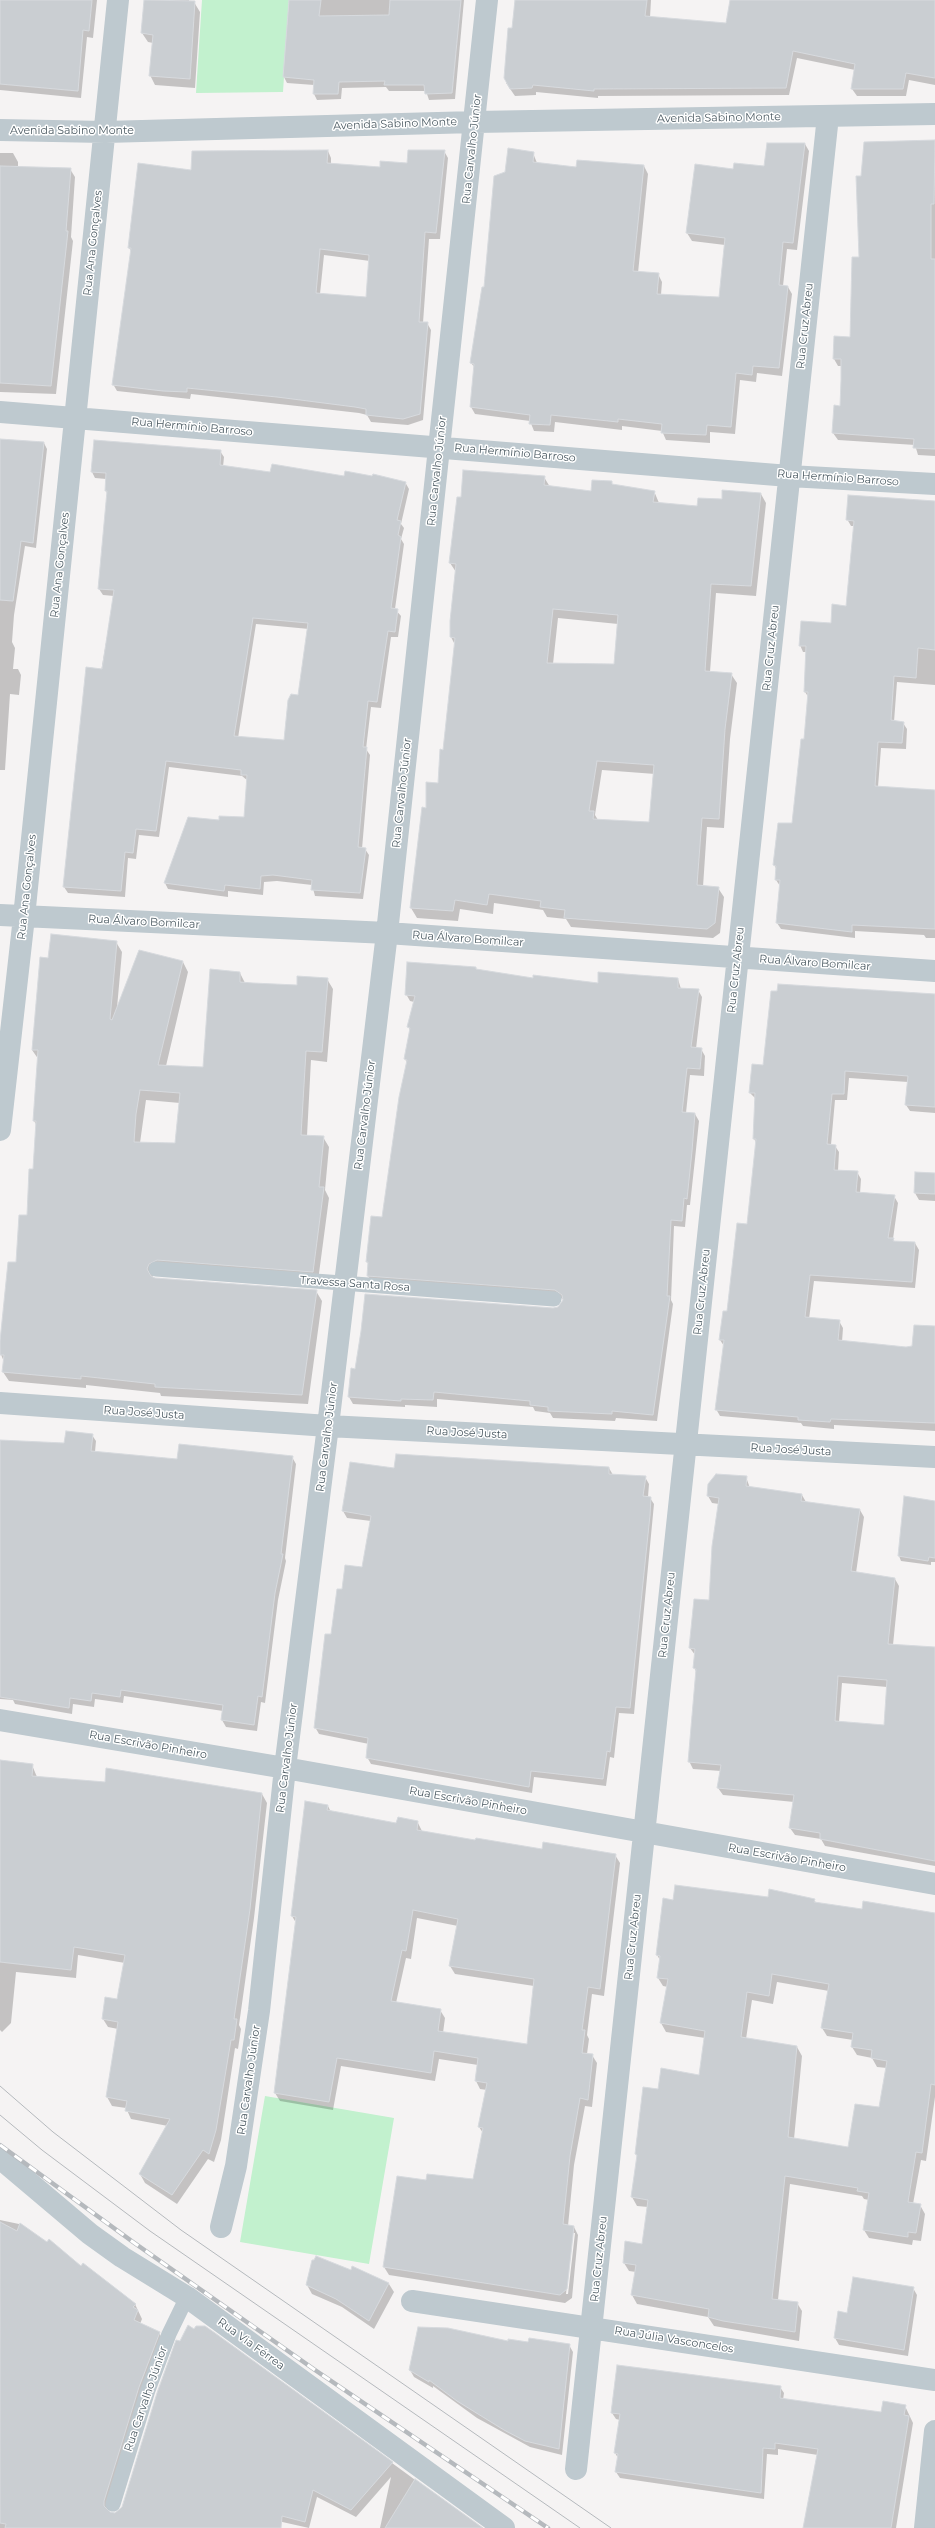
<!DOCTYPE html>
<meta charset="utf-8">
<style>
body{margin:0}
canvas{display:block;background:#f5f3f3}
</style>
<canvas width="935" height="2528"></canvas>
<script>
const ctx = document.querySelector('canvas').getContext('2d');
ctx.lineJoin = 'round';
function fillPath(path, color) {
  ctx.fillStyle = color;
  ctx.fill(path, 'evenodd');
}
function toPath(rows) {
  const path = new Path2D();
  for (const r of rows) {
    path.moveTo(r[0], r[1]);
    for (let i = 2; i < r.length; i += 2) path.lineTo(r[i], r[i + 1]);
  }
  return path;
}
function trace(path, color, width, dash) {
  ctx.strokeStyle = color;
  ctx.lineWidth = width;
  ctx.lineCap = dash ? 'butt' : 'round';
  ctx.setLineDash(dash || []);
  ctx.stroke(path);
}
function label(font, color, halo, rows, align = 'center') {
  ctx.font = font + ' Montserrat,sans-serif';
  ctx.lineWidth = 3;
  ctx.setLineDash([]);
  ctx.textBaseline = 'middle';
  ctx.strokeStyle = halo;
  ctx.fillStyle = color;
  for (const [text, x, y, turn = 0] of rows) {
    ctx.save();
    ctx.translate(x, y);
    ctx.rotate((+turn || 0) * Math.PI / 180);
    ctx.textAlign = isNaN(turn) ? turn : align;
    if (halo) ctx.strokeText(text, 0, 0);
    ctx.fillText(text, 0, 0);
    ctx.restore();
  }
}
const green = toPath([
 [202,0,289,0,283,92,196,93],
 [265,2096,394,2118,369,2264,240,2242]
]);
const shadow = toPath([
 [0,0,97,0,93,38,87,37,81,98,0,90],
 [146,0,189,0,189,2,194,2,200,12,195,88,155,85,150,75,153,43,148,42,142,33],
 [290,0,464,0,455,99,429,100,426,91,389,91,386,87,342,88,341,99,317,100,314,94,314,85,287,83,284,77],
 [515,0,651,0,650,18,726,24,731,0,935,0,935,85,909,80,906,96,857,96,852,89,855,70,797,58,789,95,598,96,598,98,536,92,536,95,515,96,506,83,509,29,513,29],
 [935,142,935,456,918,455,915,445,838,440,833,433,841,407,842,366,838,366,834,359,851,338,861,258,862,177,865,143],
 [805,144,809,151,797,250,787,249,783,286,788,287,792,294,782,376,757,373,756,382,740,380,735,434,710,432,710,443,666,440,662,431,622,426,622,430,555,422,554,432,534,431,530,421,475,414,471,407,475,368,471,363,506,173,533,153,537,163,577,168,644,166,648,174,638,273,658,274,662,282,661,295,720,298,725,245,692,241,687,233,734,170,765,167],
 [328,151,331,158,331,164,381,168,408,164,444,151,448,158,440,239,429,239,423,323,427,323,431,330,423,420,408,425,371,422,367,415,359,413,191,394,190,399,117,391,113,384,131,251,129,248,191,171],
 [324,255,370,261,367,298,320,294],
 [0,153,13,153,18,162,18,167,70,169,75,177,71,237,73,241,56,394,0,392],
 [0,440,44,443,47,449,36,548,25,546,14,615,12,642,15,648,13,669,18,669,21,675,19,695,10,694,5,770,0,770],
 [220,451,224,457,223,467,271,473,405,482,409,489,401,524,404,528,401,539,404,544,395,609,401,616,398,637,391,637,381,708,371,707,366,749,370,755,362,849,365,849,369,855,363,899,315,896,312,885,277,881,264,882,263,895,228,891,228,897,168,889,165,883,220,821,245,818,248,781,242,776,169,767,159,837,139,835,136,859,128,858,125,897,68,893,64,887,114,596,103,595,99,589,108,495,106,491,106,479,95,478,92,472],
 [256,624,309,629,299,696,285,741,238,738],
 [544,477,550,487,591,493,611,482,613,486,654,491,659,503,698,507,761,494,766,503,756,596,716,593,710,672,731,674,737,683,730,739,724,828,707,827,703,887,718,888,724,897,720,933,713,938,571,927,566,919,547,917,543,910,494,903,493,914,460,909,458,921,417,918,411,908,422,808,427,809,439,784,444,751,455,645,451,637,456,572,450,563],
 [558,618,618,624,615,665,553,664],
 [602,770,655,774,649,823,598,820,595,815],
 [935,502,935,685,897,682,894,722,903,723,907,729,906,749,881,748,878,787,935,791,935,938,926,938,924,935,855,931,855,938,781,929,777,923,780,886,776,880,777,870,774,865,793,824,809,698,805,692,806,652,803,652,800,645,832,624,847,607,855,526,851,526,847,519],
 [116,942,122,952,117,1008,139,951,183,962,188,972,166,1066,204,1068,240,973,245,983,297,986,327,979,333,989,327,1062,311,1060,307,1136,323,1137,329,1147,325,1190,329,1198,318,1281,154,1273,152,1278,316,1291,322,1301,308,1404,161,1396,160,1393,86,1385,86,1388,9,1381,3,1372,4,1362,0,1352,16,1263,28,1217,34,1170,37,1126,34,1121,39,1060,32,1050,41,958,49,959],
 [146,1100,180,1103,176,1144,140,1143],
 [476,968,477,971,534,979,598,985,678,979,681,989,698,990,702,997,696,1049,701,1049,705,1056,704,1076,690,1075,686,1113,695,1114,699,1121,695,1159,690,1205,687,1205,685,1227,674,1226,671,1300,673,1304,657,1421,616,1418,615,1421,553,1418,550,1413,535,1411,533,1407,437,1399,437,1407,405,1405,405,1407,353,1404,349,1397,356,1370,559,1308,564,1300,559,1297,372,1283,368,1276,369,1265,367,1262,383,1218,407,1063,405,1059,410,1030,408,1027,414,1002,410,1001,406,994],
 [935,1000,935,1113,910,1111,906,1105,908,1082,849,1078,847,1100,835,1100,831,1145,835,1146,839,1152,838,1171,857,1172,861,1179,860,1194,894,1196,898,1203,893,1239,895,1242,915,1243,919,1250,915,1288,814,1281,809,1319,839,1321,843,1328,842,1342,913,1348,935,1327,935,1431,834,1425,834,1429,803,1426,801,1423,720,1416,716,1409,724,1346,720,1340,747,1225,757,1144,754,1139,756,1099,750,1093,764,1066],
 [935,1174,935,1201,919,1200,915,1193],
 [92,1435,96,1441,95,1452,178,1460,292,1457,296,1464,285,1558,286,1561,278,1600,265,1703,261,1702,257,1731,226,1727,222,1720,223,1711,124,1696,123,1703,95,1699,94,1707,73,1704,72,1714,15,1704,13,1700,0,1699,0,1455,65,1445],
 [609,1468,613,1475,645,1477,649,1484,648,1497,650,1498,654,1504,634,1714,619,1713,614,1758,610,1757,606,1786,534,1777,532,1793,371,1764,367,1757,369,1744,319,1734,315,1727,343,1590,363,1568,371,1521,347,1518,343,1511,394,1469],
 [746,1477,750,1488,802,1495,806,1502,860,1510,864,1517,856,1573,895,1579,899,1586,893,1645,935,1648,935,1866,825,1846,821,1839,795,1835,790,1828,794,1802,723,1795,718,1788,721,1771,693,1769,689,1761,697,1673,694,1668,695,1655,690,1648,710,1601,719,1504,712,1503,708,1496],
 [842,1683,887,1687,885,1726,839,1722],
 [905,1497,935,1502,935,1562,931,1562,931,1565,901,1561,899,1556],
 [0,1761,32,1765,37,1777,262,1794,267,1803,254,1918,239,2025,241,2029,238,2049,235,2048,221,2140,214,2162,208,2159,177,2204,145,2183,140,2174,168,2126,131,2119,126,2108,112,2106,107,2097,118,2029,108,2027,103,2019,118,2000,125,1963,78,1955,76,1978,16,1972,11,2023,2,2032,0,2030],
 [328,1806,331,1812,397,1824,417,1821,422,1831,476,1841,543,1850,615,1855,620,1863,604,1996,592,1994,587,2035,589,2039,587,2054,592,2055,597,2063,592,2107,585,2106,574,2165,568,2226,574,2227,578,2235,572,2298,565,2303,389,2275,384,2267,427,2181,474,2180,483,2133,479,2127,487,2090,480,2089,476,2081,478,2065,439,2059,435,2081,341,2066,333,2110,280,2101,275,2093,296,1923,292,1916],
 [417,1918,458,1926,450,1966,455,1974,534,1986,528,2045,443,2033,445,2018,440,2010,396,2003,406,1958,411,1959],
 [573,2233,575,2233,568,2294,566,2294],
 [769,1898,814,1899,816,1903,863,1910,935,1914,935,2097,926,2161,921,2160,913,2204,920,2205,925,2214,921,2241,913,2240,912,2245,869,2238,864,2230,869,2200,864,2199,862,2196,790,2184,778,2300,797,2303,802,2311,799,2341,714,2326,708,2317,637,2304,632,2295,636,2272,629,2271,624,2263,643,2245,648,2207,637,2206,632,2197,638,2158,636,2154,659,2090,700,2076,705,2038,666,2032,661,2023,668,1987,663,1986,658,1978,660,1960,657,1955,673,1901],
 [777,1982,829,1991,822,2028,827,2036,853,2040,852,2047,857,2055,872,2058,877,2067,887,2068,880,2109,849,2148,794,2139,802,2056,797,2047,746,2039,752,2000,773,2004],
 [0,2220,19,2224,135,2304,142,2319,140,2324,159,2333,164,2341,143,2395,109,2512,116,2514,392,2463,481,2528,380,2528,391,2477,356,2517,317,2497,309,2528,260,2517,258,2528,0,2528],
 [352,2271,389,2284,394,2292,374,2329,342,2307,312,2294,307,2285],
 [913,2288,917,2295,908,2356,839,2345,835,2338,848,2314],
 [508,2342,569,2345,573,2352,562,2455,530,2447,477,2418,433,2386,433,2388,414,2377,410,2370],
 [780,2387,784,2393,783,2400,882,2413,905,2406,913,2423,896,2528,804,2528,818,2455,778,2449,778,2455,767,2454,764,2499,620,2478,616,2472,618,2458,615,2453,620,2420,616,2419,612,2413]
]);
const building = toPath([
 [0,0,92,0,89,31,83,30,78,91,0,84,0,0],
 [144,0,195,1,190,79,149,76,153,35,141,33,144,0],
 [289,0,321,0,319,16,389,15,390,0,461,0,452,93,425,94,424,85,384,85,385,81,339,82,338,94,313,94,314,80,283,77,289,0],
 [515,0,647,0,645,16,726,23,730,0,935,0,935,78,906,73,903,89,851,89,855,64,793,51,786,88,594,89,594,91,533,85,532,88,510,89,504,78,508,28,512,28,515,0],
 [935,140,934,204,931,204,931,259,935,259,935,449,913,448,914,439,832,433,834,405,840,406,841,380,841,359,833,359,834,336,850,337,852,257,859,257,856,176,861,176,864,142,935,140],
 [767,143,805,143,793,243,783,242,779,285,788,286,779,368,753,366,752,375,736,373,731,427,707,425,706,435,661,433,662,424,618,419,618,422,551,415,550,425,529,424,530,415,470,407,474,364,470,363,482,287,484,287,494,176,505,172,508,148,534,152,533,162,576,167,577,160,644,165,633,271,659,273,657,294,719,297,725,238,686,233,695,164,733,169,734,163,764,166,767,143],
 [328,150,327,163,380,167,380,161,407,163,408,150,445,150,436,233,425,232,419,322,428,322,420,414,403,419,366,415,366,409,355,407,277,397,187,388,187,392,163,391,112,385,131,248,128,248,138,163,191,170,192,151,328,150],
 [320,249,369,255,366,297,316,293,320,249],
 [0,166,71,168,66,231,68,231,51,386,0,383,0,166],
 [0,439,44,442,33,543,21,541,13,601,0,600,0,439],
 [94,440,221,450,220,465,270,472,272,464,344,476,345,471,372,476,373,474,406,482,397,520,401,521,398,535,401,537,391,608,398,609,395,632,388,631,377,702,368,701,363,747,367,747,358,847,366,848,360,893,311,890,312,880,273,875,261,876,260,889,225,885,224,891,164,883,188,817,219,820,219,816,244,817,247,775,241,775,241,770,166,761,156,831,136,829,133,853,125,852,121,891,63,887,86,667,102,669,114,590,98,589,107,491,105,491,106,473,91,472,94,440],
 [253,618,308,623,298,695,291,694,288,700,284,740,234,736,253,618],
 [463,470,545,476,544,485,591,491,592,480,612,481,612,484,655,491,653,502,697,506,698,498,722,499,722,490,761,493,751,586,711,584,705,671,732,673,725,729,719,819,702,818,697,885,719,887,715,923,707,929,564,918,565,910,540,907,541,901,489,894,487,905,455,900,453,911,410,908,422,807,426,808,426,782,438,783,440,749,443,750,455,638,450,637,450,621,456,564,449,563,457,497,461,497,463,470],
 [553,609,618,615,614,664,547,663,553,609],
 [597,761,654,765,649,822,593,819,594,811,589,811,597,761],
 [848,495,935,501,935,650,918,648,916,678,894,676,891,720,904,722,902,743,878,742,875,786,935,790,935,929,852,925,852,932,776,923,780,880,775,880,776,866,773,865,778,823,792,823,801,739,804,739,808,692,804,692,806,646,799,646,801,621,831,623,832,604,846,606,854,521,846,520,848,495],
 [51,934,117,941,110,1019,112,1020,139,950,183,961,158,1065,203,1067,210,969,240,972,240,982,253,983,297,985,297,976,328,978,322,1052,306,1051,301,1135,324,1136,319,1187,324,1187,313,1272,157,1260,149,1264,147,1269,151,1276,155,1278,317,1290,302,1395,155,1387,155,1384,81,1376,81,1379,2,1372,4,1355,0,1355,0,1341,8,1262,16,1262,19,1215,27,1215,29,1169,33,1169,36,1121,33,1121,38,1050,32,1050,40,957,48,958,51,934],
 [140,1090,180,1093,175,1143,134,1142,136,1114,140,1090],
 [407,962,476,967,476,969,533,978,533,975,598,983,598,972,678,978,678,988,699,989,691,1047,702,1048,700,1069,687,1068,682,1112,695,1113,692,1151,687,1199,684,1198,682,1221,671,1220,667,1296,670,1296,653,1415,612,1411,612,1414,548,1411,548,1407,530,1405,530,1401,434,1392,433,1400,401,1399,401,1401,348,1397,351,1368,355,1369,361,1331,365,1294,553,1308,558,1307,563,1300,562,1295,555,1290,367,1276,368,1262,366,1262,371,1216,382,1217,399,1097,407,1060,404,1059,410,1028,407,1027,415,996,405,995,407,962],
 [778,984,935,994,935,1107,905,1105,908,1076,845,1071,844,1094,832,1094,827,1144,836,1145,834,1170,858,1171,856,1192,895,1195,888,1238,894,1238,893,1241,915,1242,912,1282,810,1275,805,1317,840,1320,838,1340,906,1347,912,1346,914,1325,935,1326,935,1423,831,1419,830,1422,798,1420,798,1417,715,1410,724,1340,719,1340,723,1311,727,1311,737,1223,747,1224,756,1139,753,1139,755,1093,749,1093,752,1064,763,1065,771,991,777,991,778,984],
 [915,1172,935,1173,935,1194,914,1193,915,1172],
 [66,1431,93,1434,91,1451,177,1459,179,1444,293,1456,281,1554,283,1554,275,1593,262,1697,258,1696,254,1725,221,1720,223,1705,121,1690,120,1697,92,1693,91,1701,70,1698,69,1708,0,1697,0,1440,64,1443,66,1431],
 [396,1454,609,1467,609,1474,646,1476,643,1496,651,1497,650,1515,630,1708,616,1707,610,1752,607,1751,603,1779,531,1771,529,1787,366,1758,368,1738,314,1728,325,1634,331,1634,337,1589,342,1589,345,1565,362,1567,371,1516,342,1511,350,1462,394,1468,396,1454],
 [716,1474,747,1476,746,1486,802,1494,801,1501,860,1509,851,1571,895,1578,888,1644,935,1647,935,1861,820,1839,820,1833,789,1828,794,1795,717,1788,721,1765,688,1762,696,1669,693,1668,695,1649,689,1648,694,1599,709,1600,712,1546,719,1498,707,1496,708,1484,716,1474],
 [838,1676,887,1680,884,1725,835,1721,838,1676],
 [904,1496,935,1501,935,1558,929,1557,928,1561,898,1556,904,1496],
 [0,1760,33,1764,32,1776,105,1782,106,1768,262,1793,250,1909,234,2019,237,2019,234,2040,231,2040,216,2130,209,2154,203,2150,172,2195,139,2174,170,2119,125,2111,127,2101,106,2097,118,2022,102,2019,105,1997,117,1999,125,1955,74,1947,71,1970,0,1962,0,1760],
 [305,1801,328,1805,327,1810,396,1823,398,1817,418,1821,417,1830,475,1840,476,1838,542,1849,543,1842,616,1854,600,1989,588,1987,582,2030,585,2030,582,2053,593,2054,588,2100,580,2098,570,2156,563,2224,574,2226,567,2289,560,2295,383,2267,397,2176,426,2180,427,2174,473,2179,483,2128,478,2127,487,2083,475,2081,478,2058,434,2051,431,2073,337,2058,329,2102,274,2093,296,1917,291,1916,305,1801],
 [413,1910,458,1919,449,1966,534,1979,527,2044,438,2031,441,2009,391,2001,402,1950,406,1951,413,1910],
 [675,1885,768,1897,769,1889,815,1899,814,1902,862,1909,863,1901,935,1913,935,2085,931,2084,922,2153,916,2152,908,2202,921,2204,916,2233,908,2232,908,2237,863,2230,869,2193,857,2191,858,2188,785,2176,772,2299,798,2302,795,2332,723,2321,708,2317,709,2309,631,2295,636,2265,623,2263,625,2241,642,2244,648,2200,631,2197,637,2155,635,2154,643,2087,658,2089,661,2068,699,2075,705,2031,660,2023,668,1979,657,1978,660,1956,656,1955,663,1898,673,1900,675,1885],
 [772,1974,829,1984,821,2028,853,2033,851,2047,872,2050,871,2058,887,2061,879,2107,855,2104,848,2147,788,2137,797,2046,741,2037,747,1992,769,1996,772,1974],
 [0,2222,17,2231,20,2223,47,2242,49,2239,81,2266,83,2263,136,2304,133,2307,138,2310,134,2320,160,2332,139,2387,104,2501,104,2506,110,2512,115,2513,122,2507,157,2393,176,2340,180,2341,188,2325,194,2329,196,2326,205,2326,215,2333,393,2462,351,2510,313,2490,305,2522,282,2516,281,2528,5,2528,6,2524,0,2523,0,2222],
 [316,2256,351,2270,352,2266,389,2283,369,2321,336,2299,306,2285,312,2260,314,2260,316,2256],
 [853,2277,914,2287,904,2350,834,2338,838,2311,847,2313,853,2277],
 [418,2327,448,2328,508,2341,508,2339,528,2342,529,2338,570,2344,559,2449,525,2441,504,2430,457,2401,429,2380,429,2382,409,2370,418,2327],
 [617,2365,781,2386,780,2398,822,2404,881,2412,883,2401,906,2405,904,2415,909,2416,891,2528,803,2528,818,2449,775,2443,775,2449,763,2448,761,2493,615,2472,618,2454,614,2453,620,2414,611,2413,617,2365],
 [415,2479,483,2528,385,2528,415,2479]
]);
const lane = toPath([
 [156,1269,554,1299],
 [113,2504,148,2390,169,2334,187,2297]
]);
const street = toPath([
 [0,130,105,132,475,122,935,114],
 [0,412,789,476,935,484],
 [0,915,387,933,935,971],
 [0,1130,24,917,118,0],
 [0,1403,328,1426,935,1457],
 [0,1720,285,1768,935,1884],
 [0,2158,90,2234,122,2257,187,2297,504,2528],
 [221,2227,236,2166,259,2011,285,1768,328,1426,387,933,487,0],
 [412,2301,935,2380],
 [576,2469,828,116],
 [925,2528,935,2431]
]);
const tram = toPath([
 [0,2086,53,2132,181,2230,611,2528],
 [0,2115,42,2150,150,2231,580,2528]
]);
const rail = toPath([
 [0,2145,133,2242,315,2370,548,2528]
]);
const streetNames = [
 ["Avenida Sabino Monte",719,118,-1],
 ["Avenida Sabino Monte",395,124,-2],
 ["Avenida Sabino Monte",72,131],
 ["Rua Carvalho Júnior",472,149,-84],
 ["Rua Ana Gonçalves",93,243,-84],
 ["Rua Cruz Abreu",805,326,-84],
 ["Rua Hermínio Barroso",192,427,5],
 ["Rua Hermínio Barroso",515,453,5],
 ["Rua Carvalho Júnior",437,471,-84],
 ["Rua Hermínio Barroso",838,478,4],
 ["Rua Ana Gonçalves",60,565,-84],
 ["Rua Cruz Abreu",771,648,-84],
 ["Rua Carvalho Júnior",402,793,-84],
 ["Rua Ana Gonçalves",27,887,-84],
 ["Rua Álvaro Bomilcar",144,922,3],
 ["Rua Álvaro Bomilcar",468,939,4],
 ["Rua Álvaro Bomilcar",815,963,4],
 ["Rua Cruz Abreu",736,970,-84],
 ["Rua Carvalho Júnior",365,1115,-83],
 ["Travessa Santa Rosa",355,1284,4],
 ["Rua Cruz Abreu",702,1292,-84],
 ["Rua José Justa",144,1413,4],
 ["Rua José Justa",467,1433,3],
 ["Rua Carvalho Júnior",327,1437,-83],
 ["Rua José Justa",791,1450,3],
 ["Rua Cruz Abreu",667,1615,-84],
 ["Rua Escrivão Pinheiro",148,1745,10],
 ["Rua Carvalho Júnior",287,1758,-83],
 ["Rua Escrivão Pinheiro",468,1801,10],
 ["Rua Escrivão Pinheiro",787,1858,10],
 ["Rua Cruz Abreu",633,1937,-84],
 ["Rua Carvalho Júnior",249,2080,-82],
 ["Rua Cruz Abreu",599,2259,-84],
 ["Rua Júlia Vasconcelos",674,2340,9],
 ["Rua Via Férrea",251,2344,36],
 ["Rua Carvalho Júnior",146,2399,-71]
];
fillPath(green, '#c2f1ce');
fillPath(shadow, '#0003');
fillPath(building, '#caced2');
trace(building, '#d7dade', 1);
trace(lane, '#bec9cf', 15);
trace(street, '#bec9cf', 22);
trace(tram, '#b5b9bd', 1);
trace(rail, '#b5b9bd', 4.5);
trace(rail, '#fff', 3, [9]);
label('11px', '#4a5961', '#fff', streetNames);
</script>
